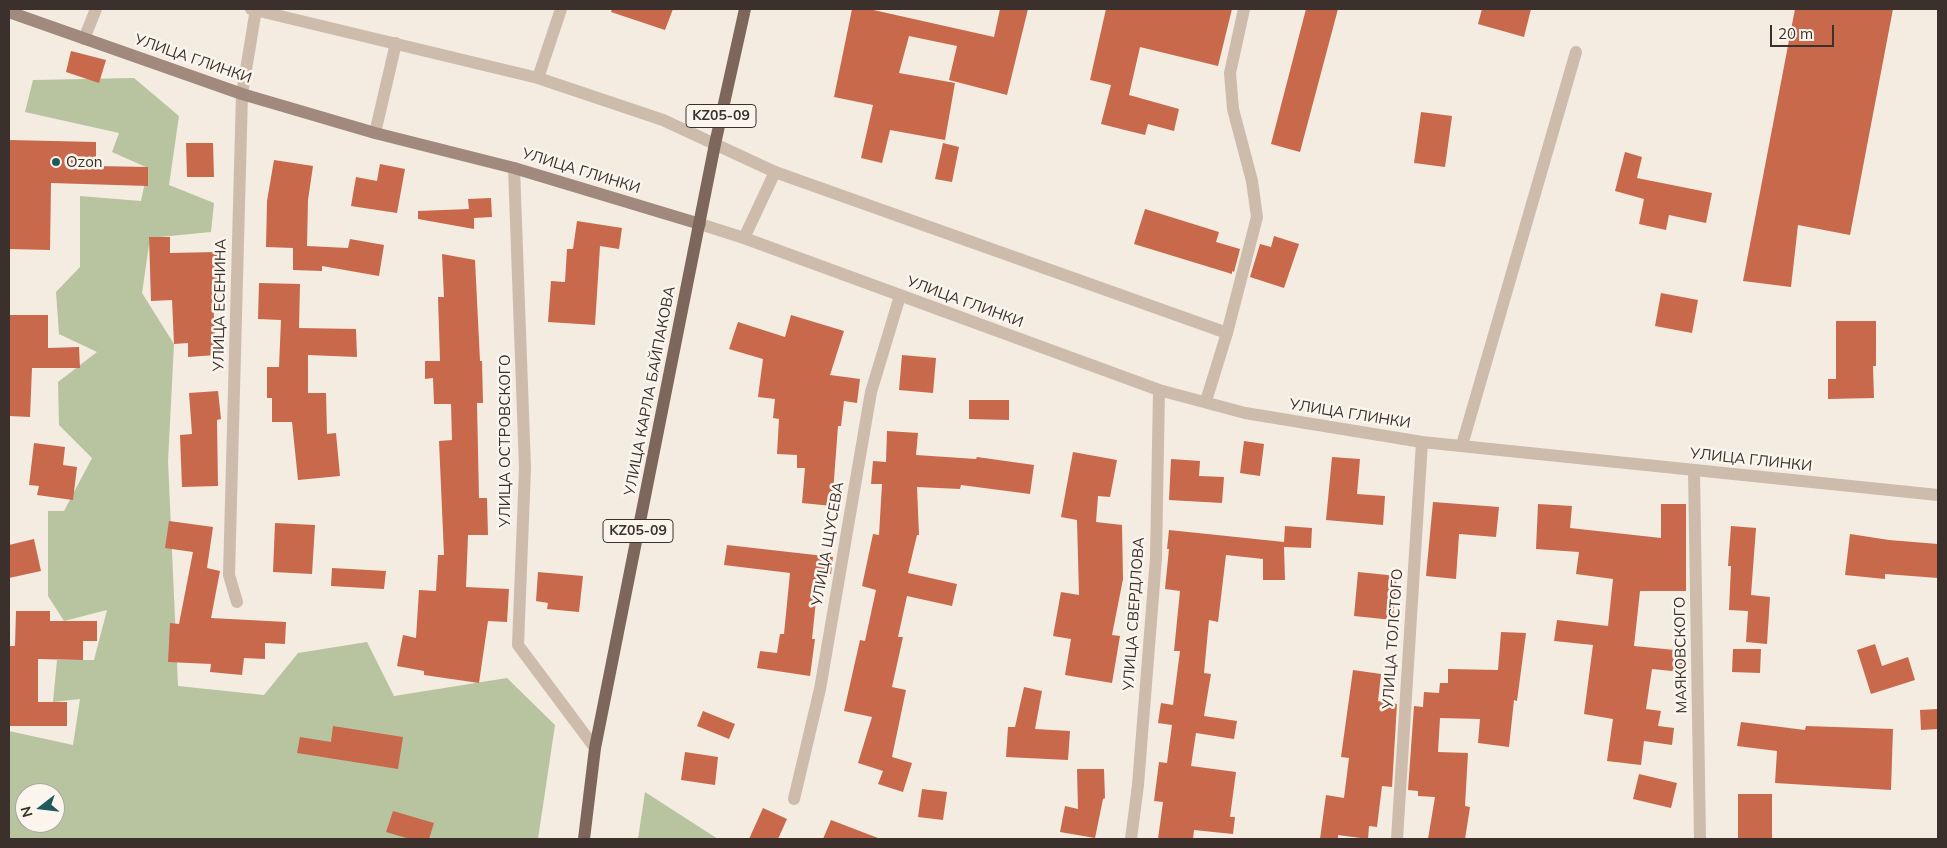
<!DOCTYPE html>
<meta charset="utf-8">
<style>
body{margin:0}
#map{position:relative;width:1947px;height:848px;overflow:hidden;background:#f4ebe1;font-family:Mulish,sans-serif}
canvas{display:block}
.frame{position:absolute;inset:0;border:10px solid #3b302b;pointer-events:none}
.north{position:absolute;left:15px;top:783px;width:50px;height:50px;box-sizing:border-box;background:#fbf5ee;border:1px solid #aea6a0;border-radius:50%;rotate:254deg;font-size:14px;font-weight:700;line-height:20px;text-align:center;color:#3b302b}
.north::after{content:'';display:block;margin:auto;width:18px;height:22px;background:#1f5a5e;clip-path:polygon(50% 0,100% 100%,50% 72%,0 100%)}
.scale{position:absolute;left:1770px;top:25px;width:64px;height:22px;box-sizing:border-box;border:2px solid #3b302b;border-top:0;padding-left:6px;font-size:15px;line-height:18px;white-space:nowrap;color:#3b302b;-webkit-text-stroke:4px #fbf5ee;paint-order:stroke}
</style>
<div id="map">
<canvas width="1947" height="848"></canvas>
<div class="frame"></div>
<div class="north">N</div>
<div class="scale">20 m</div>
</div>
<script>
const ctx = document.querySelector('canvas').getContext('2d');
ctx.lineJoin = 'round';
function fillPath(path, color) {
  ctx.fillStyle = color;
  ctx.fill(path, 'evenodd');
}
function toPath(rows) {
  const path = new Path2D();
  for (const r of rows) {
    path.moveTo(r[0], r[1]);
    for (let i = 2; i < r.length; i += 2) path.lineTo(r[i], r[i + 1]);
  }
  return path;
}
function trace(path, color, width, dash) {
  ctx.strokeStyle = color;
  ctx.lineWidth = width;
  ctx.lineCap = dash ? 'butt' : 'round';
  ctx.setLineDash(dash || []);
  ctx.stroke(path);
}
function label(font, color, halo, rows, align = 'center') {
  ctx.font = font + ' Mulish,sans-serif';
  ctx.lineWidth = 5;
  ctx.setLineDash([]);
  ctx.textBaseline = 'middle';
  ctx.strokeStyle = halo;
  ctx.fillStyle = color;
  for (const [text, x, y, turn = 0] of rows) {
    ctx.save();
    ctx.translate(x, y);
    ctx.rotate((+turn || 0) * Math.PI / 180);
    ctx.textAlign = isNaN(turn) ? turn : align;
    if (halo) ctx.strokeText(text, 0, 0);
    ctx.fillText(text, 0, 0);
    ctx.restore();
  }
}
const green = toPath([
 [134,78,179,116,169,185,214,203,211,232,150,238,142,293,174,344,168,461,178,686,264,695,298,653,367,642,394,696,507,678,555,725,538,839,9,839,9,731,73,745,80,699,53,702,57,660,94,660,107,610,64,621,48,596,48,511,64,511,92,458,59,425,58,382,97,352,59,334,56,292,80,267,80,196,141,201,148,168,112,152,119,133,25,112,33,80],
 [25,793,55,793,55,823,25,823],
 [645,792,718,839,638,839]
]);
const building = toPath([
 [612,9,673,9,665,30,611,12],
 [852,9,869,9,994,37,1000,9,1028,9,1007,95,949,80,957,46,909,36,899,73,955,83,945,140,890,130,882,163,861,158,873,105,834,97],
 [1106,9,1232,9,1218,66,1140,47,1129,95,1179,109,1174,131,1148,124,1145,135,1101,124,1111,85,1090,80],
 [1306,9,1338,9,1300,152,1271,144],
 [1482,9,1531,9,1524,37,1478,24],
 [1795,9,1893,9,1850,235,1798,225,1791,287,1743,281],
 [71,51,106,60,99,83,66,72],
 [1421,112,1452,116,1445,167,1414,163],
 [9,140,96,142,96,166,148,167,148,186,51,183,50,250,9,249],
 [186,143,213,143,214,177,187,177],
 [943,143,959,147,952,182,935,179],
 [1625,152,1642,157,1637,178,1712,193,1706,223,1669,215,1666,230,1639,224,1644,199,1615,191],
 [274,160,313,166,308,200,307,246,348,248,350,239,384,245,379,276,322,266,322,271,293,270,293,248,266,247,267,201],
 [380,164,405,169,397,213,351,206,356,177,377,181],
 [491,198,492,217,474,218,474,229,418,219,418,211,469,209,468,199],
 [1145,209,1219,232,1216,242,1240,249,1234,272,1232,271,1232,274,1134,244],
 [577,221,622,228,619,249,600,246,595,325,548,322,551,281,565,282,567,249,573,249],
 [1274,236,1299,244,1284,288,1250,277,1260,244,1271,247],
 [149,237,170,237,170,253,217,252,218,298,213,299,216,355,188,357,188,343,174,344,172,300,151,301],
 [442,254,475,260,480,361,482,361,483,403,477,403,479,498,487,498,488,535,468,535,466,587,509,589,507,622,488,621,479,683,424,675,424,671,397,666,403,635,416,638,419,590,436,591,438,555,444,555,439,441,452,440,451,404,434,404,433,378,425,379,425,361,440,361,438,297,444,297],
 [259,283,300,284,299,328,356,329,357,357,308,355,308,393,326,393,327,434,336,433,340,476,298,480,292,422,272,422,272,398,267,398,267,367,279,367,281,320,258,319],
 [1661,293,1698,300,1692,333,1655,326],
 [9,315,48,315,48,348,79,347,80,368,32,368,30,417,9,416],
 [791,315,844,331,830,375,860,379,857,403,844,401,841,426,838,426,832,506,802,503,805,468,797,468,797,455,777,454,779,419,773,418,775,399,758,397,763,359,729,349,738,322,785,337],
 [1836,321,1876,321,1876,366,1873,366,1874,398,1828,399,1828,379,1836,379],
 [902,355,936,358,933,393,899,390],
 [218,391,221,419,217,420,218,486,182,487,180,435,192,434,189,393],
 [969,400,1009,400,1009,420,969,419],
 [887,431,918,433,916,455,976,459,977,457,1034,465,1030,494,961,485,960,489,917,487,919,535,917,535,908,573,957,584,952,606,907,596,898,637,903,637,892,687,906,690,892,757,912,763,903,792,878,784,883,771,858,763,872,717,844,711,860,640,865,641,876,590,862,586,873,534,879,535,882,484,871,484,873,461,886,462],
 [1244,441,1264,444,1260,476,1240,473],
 [34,443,65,447,63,465,77,467,73,500,37,495,39,486,29,485],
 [1073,452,1117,460,1110,497,1098,496,1096,522,1122,525,1123,579,1112,635,1120,636,1112,683,1065,675,1071,639,1053,636,1061,592,1079,595,1077,520,1061,517],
 [1332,457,1360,459,1357,494,1385,496,1383,525,1326,520],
 [1171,459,1200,461,1199,476,1224,477,1222,503,1169,500],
 [1433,502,1499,507,1496,537,1459,534,1456,579,1426,576],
 [1538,504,1572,506,1570,528,1661,538,1661,504,1686,504,1686,591,1640,591,1634,646,1685,651,1682,672,1652,669,1646,709,1661,711,1658,726,1674,728,1672,745,1644,741,1641,765,1607,761,1613,719,1584,714,1593,645,1554,641,1557,620,1608,626,1613,579,1576,574,1579,552,1536,549],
 [169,521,213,527,207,568,220,571,211,618,286,622,285,644,265,643,265,659,244,658,242,675,210,672,211,664,168,662,170,623,179,624,193,552,165,548],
 [275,523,315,525,312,574,273,572],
 [1285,526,1312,528,1311,548,1284,547,1285,580,1263,580,1263,559,1226,555,1218,622,1209,620,1204,673,1211,674,1204,716,1237,721,1234,739,1196,733,1191,766,1236,772,1230,817,1235,817,1233,834,1194,830,1193,839,1158,839,1163,802,1154,801,1159,762,1167,763,1172,725,1158,723,1161,703,1173,705,1180,651,1174,651,1180,591,1165,589,1169,549,1167,549,1169,530,1284,542],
 [1731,526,1756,528,1751,595,1770,597,1767,644,1746,642,1748,611,1729,610,1731,566,1728,566],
 [1850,534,1889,540,1938,544,1938,578,1885,574,1885,579,1845,575],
 [34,539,41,571,9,578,9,545],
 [727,545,833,557,831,574,819,572,812,639,815,639,810,676,757,668,760,651,777,653,780,634,784,634,790,573,724,565],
 [332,568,386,571,384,589,331,586],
 [538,572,583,576,579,612,547,609,548,603,536,601],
 [1358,572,1397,576,1393,620,1354,616],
 [16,611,50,611,50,621,97,621,97,641,83,641,83,660,38,659,38,702,67,702,67,726,9,726,9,646,15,646],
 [1501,632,1526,633,1517,701,1514,700,1509,747,1478,743,1480,719,1440,718,1438,752,1468,753,1465,806,1470,807,1465,839,1428,839,1435,797,1418,796,1418,791,1408,790,1414,706,1423,707,1424,692,1439,693,1440,683,1448,683,1448,669,1498,670],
 [1875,644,1882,666,1908,657,1915,680,1871,694,1857,650],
 [1733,649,1761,649,1760,673,1732,672],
 [1353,670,1381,674,1378,701,1397,704,1392,787,1382,786,1377,827,1369,826,1368,839,1338,835,1338,839,1320,839,1326,795,1344,798,1349,758,1341,757],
 [1024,687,1042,691,1035,729,1070,731,1068,760,1006,757,1008,727,1015,727],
 [1938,709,1938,729,1921,730,1920,710],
 [703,711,735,724,729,739,697,726],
 [1741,722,1805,730,1806,726,1893,729,1891,790,1775,783,1777,751,1737,746],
 [333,726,403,737,398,769,297,753,300,737,331,742],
 [685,752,718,757,715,785,681,780],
 [1077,769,1104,769,1105,798,1103,799,1095,838,1060,832,1065,806,1078,809],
 [1639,774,1677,783,1671,808,1633,799],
 [922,789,947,792,943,820,918,817],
 [1738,794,1772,794,1772,839,1738,839],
 [763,808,787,819,778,839,749,839],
 [393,811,434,823,429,839,410,839,386,832],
 [831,820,878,838,877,839,823,839]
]);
const service = toPath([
 [251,9,538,78,663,120,775,172,1227,333],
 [84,39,96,9],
 [1462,445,1576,52]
]);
const minor = toPath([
 [538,78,561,9],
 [375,133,396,43],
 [514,168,525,468,518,645,595,748],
 [700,224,744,238,1159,390,1245,413,1422,442,1938,495],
 [744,238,775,172],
 [1206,401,1227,333,1257,217,1252,181,1233,109,1230,73,1244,9],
 [1694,471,1700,839],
 [237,602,229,575,242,94,256,9],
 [794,799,820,689,871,392,900,296],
 [1131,839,1138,785,1156,558,1159,390],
 [1397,839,1422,442]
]);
const secondary = toPath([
 [9,12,242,94,375,133,514,168,700,224]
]);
const primary = toPath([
 [584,839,595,748,715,144,745,9]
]);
const markers = [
 [56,162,5,"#1f5a5e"]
];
const shields = [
 [721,116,70],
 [638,531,70]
];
const shieldNames = [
 ["KZ05-09",721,116],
 ["KZ05-09",638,531]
];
const streetNames = [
 ["УЛИЦА ГЛИНКИ",193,59,19],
 ["УЛИЦА ГЛИНКИ",581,171,17],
 ["УЛИЦА ГЛИНКИ",965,302,20],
 ["УЛИЦА ЕСЕНИНА",220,305,-89],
 ["УЛИЦА КАРЛА БАЙПАКОВА",650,391,-79],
 ["УЛИЦА ГЛИНКИ",1350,414,9],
 ["УЛИЦА ОСТРОВСКОГО",505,441,-90],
 ["УЛИЦА ГЛИНКИ",1751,460,6],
 ["УЛИЦА ЩУСЕВА",828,544,-80],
 ["УЛИЦА СВЕРДЛОВА",1134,614,-86],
 ["УЛИЦА ТОЛСТОГО",1393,639,-86],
 ["МАЯКОВСКОГО",1681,655,-91]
];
const poiNames = [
 ["Ozon",66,162]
];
fillPath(green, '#b8c4a0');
fillPath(building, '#c8694b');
trace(service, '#cdbbac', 12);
trace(minor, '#cdbbac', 12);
trace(secondary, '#a18a7d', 12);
trace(primary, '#7d675c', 12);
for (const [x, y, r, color] of markers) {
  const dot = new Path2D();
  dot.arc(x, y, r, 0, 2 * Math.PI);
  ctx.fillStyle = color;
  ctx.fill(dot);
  trace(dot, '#fbf5ee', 2);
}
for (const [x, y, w] of shields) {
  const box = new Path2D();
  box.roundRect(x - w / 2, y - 11.5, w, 23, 4);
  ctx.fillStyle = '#fbf5ee';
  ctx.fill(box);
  trace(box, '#3b302b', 1);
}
label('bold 14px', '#3b302b', null, shieldNames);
label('15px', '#3b302b', '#fbf5ee', streetNames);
label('15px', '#3b302b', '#fbf5ee', poiNames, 'left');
</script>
